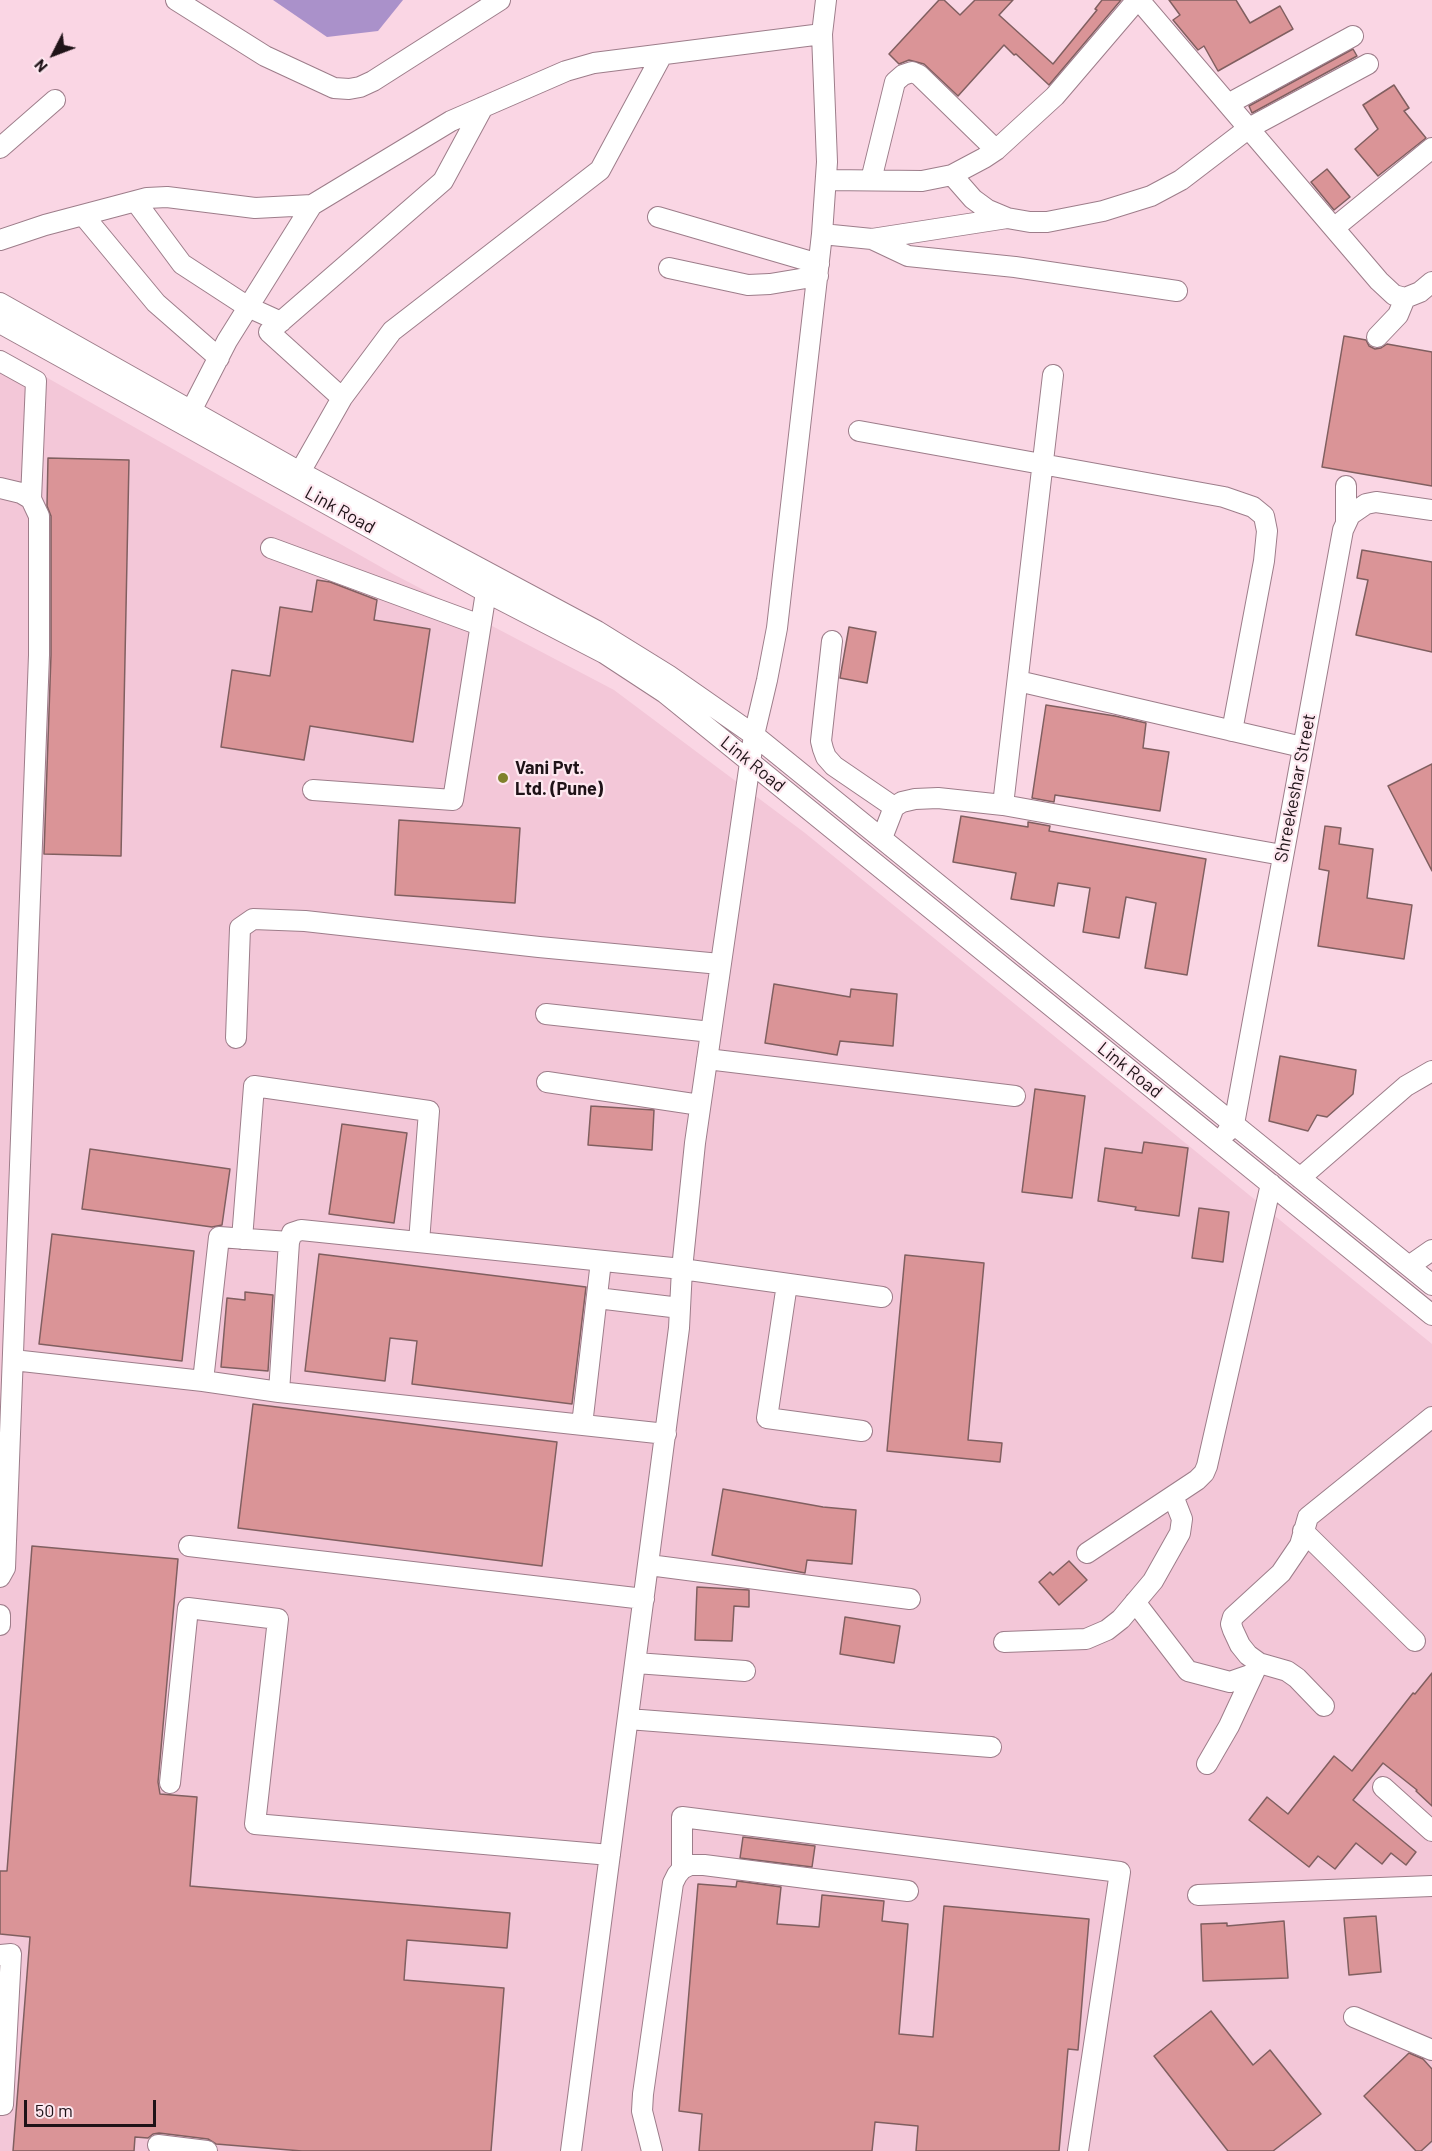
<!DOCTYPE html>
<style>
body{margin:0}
#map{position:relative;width:1432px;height:2151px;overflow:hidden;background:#fad6e4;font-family:Barlow,sans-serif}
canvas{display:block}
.north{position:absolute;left:24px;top:24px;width:60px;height:60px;-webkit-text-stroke:4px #fee8f0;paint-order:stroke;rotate:228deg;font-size:16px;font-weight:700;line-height:24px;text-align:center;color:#1f1318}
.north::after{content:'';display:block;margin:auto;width:21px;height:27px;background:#1f1318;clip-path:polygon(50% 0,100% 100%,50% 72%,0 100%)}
.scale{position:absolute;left:24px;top:2100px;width:132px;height:27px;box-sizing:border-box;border:3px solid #1f1318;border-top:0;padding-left:8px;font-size:18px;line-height:21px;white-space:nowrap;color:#1f1318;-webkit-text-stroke:4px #fee8f0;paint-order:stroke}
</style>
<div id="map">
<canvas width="1432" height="2151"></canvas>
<div class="north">N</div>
<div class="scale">50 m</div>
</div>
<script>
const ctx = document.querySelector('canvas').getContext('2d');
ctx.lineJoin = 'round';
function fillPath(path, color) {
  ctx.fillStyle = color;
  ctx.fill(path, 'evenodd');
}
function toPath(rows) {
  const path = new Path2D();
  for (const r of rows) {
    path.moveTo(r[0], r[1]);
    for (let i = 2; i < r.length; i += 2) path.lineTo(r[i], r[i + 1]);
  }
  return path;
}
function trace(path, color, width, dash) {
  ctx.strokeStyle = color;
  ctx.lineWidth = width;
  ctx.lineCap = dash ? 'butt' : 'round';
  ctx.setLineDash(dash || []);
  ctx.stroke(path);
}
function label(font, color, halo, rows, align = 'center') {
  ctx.font = font + ' Barlow,sans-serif';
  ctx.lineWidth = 4.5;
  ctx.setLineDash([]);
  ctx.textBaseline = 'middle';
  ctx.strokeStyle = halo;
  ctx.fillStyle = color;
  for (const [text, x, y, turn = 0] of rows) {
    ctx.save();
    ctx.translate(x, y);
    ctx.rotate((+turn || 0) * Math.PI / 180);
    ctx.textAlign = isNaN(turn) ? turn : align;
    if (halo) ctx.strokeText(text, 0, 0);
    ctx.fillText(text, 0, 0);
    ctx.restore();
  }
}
const built = toPath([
 [0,351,395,575,614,690,805,833,1432,1344,1432,2151,0,2151]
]);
const water = toPath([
 [273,0,403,0,378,31,327,37]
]);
const building = toPath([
 [939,0,944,0,960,15,975,0,1013,0,999,15,1053,64,1097,10,1095,9,1102,0,1121,0,1049,85,1016,54,1014,55,1004,45,958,96,924,64,909,60,899,64,889,54,939,0],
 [1169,0,1236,0,1250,23,1280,6,1293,29,1218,71,1204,46,1198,50,1173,20,1180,15,1169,0],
 [1353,49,1357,56,1252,113,1249,106,1353,49],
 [1394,85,1409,108,1404,111,1426,138,1378,176,1355,149,1378,129,1363,105,1394,85],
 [1327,169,1350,197,1334,210,1311,182,1327,169],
 [1344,336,1366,340,1369,346,1375,349,1381,348,1387,344,1432,352,1432,486,1322,467,1344,336],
 [48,458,129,460,121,856,44,854,51,655,51,516,47,506,48,458],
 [1362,550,1432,562,1432,652,1356,635,1368,580,1357,578,1362,550],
 [317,580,330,582,377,600,374,620,430,629,413,742,310,726,304,760,221,747,232,670,270,676,280,607,312,612,317,580],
 [849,627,876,632,867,683,840,678,849,627],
 [1046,705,1115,716,1146,723,1143,748,1169,752,1160,811,1055,795,1054,802,1032,798,1046,705],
 [1432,764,1432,871,1388,786,1432,764],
 [961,816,1028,827,1028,822,1050,826,1049,831,1206,859,1187,975,1145,968,1156,903,1126,897,1119,938,1083,932,1090,888,1058,883,1054,906,1011,899,1016,873,953,862,961,816],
 [399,820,520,828,515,903,395,895,399,820],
 [1325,826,1341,828,1339,844,1373,849,1367,898,1412,905,1404,959,1318,946,1329,871,1319,869,1325,826],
 [774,984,850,997,851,989,897,994,893,1046,840,1041,837,1055,765,1043,774,984],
 [1280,1056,1356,1070,1353,1094,1327,1117,1317,1115,1308,1131,1269,1121,1280,1056],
 [1035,1089,1085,1096,1072,1198,1022,1192,1035,1089],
 [591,1106,654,1110,652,1150,588,1145,591,1106],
 [342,1124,407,1133,394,1223,329,1214,342,1124],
 [1144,1142,1188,1148,1179,1216,1135,1210,1136,1207,1098,1201,1105,1148,1142,1153,1144,1142],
 [90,1149,230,1169,222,1225,212,1227,82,1209,90,1149],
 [1199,1208,1229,1212,1223,1262,1192,1258,1199,1208],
 [52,1234,194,1251,182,1361,39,1344,52,1234],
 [319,1254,586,1287,572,1404,412,1384,417,1341,390,1338,385,1381,305,1371,319,1254],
 [905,1255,984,1263,968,1440,1002,1443,1000,1462,887,1451,905,1255],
 [245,1292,273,1295,268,1371,221,1367,227,1298,245,1300,245,1292],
 [253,1404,557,1442,542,1566,238,1528,253,1404],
 [723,1489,823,1507,856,1510,852,1564,807,1560,805,1573,712,1555,723,1489],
 [32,1546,178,1559,158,1782,160,1794,197,1797,190,1886,510,1913,507,1948,407,1940,404,1980,504,1988,491,2151,302,2151,216,2144,208,2139,159,2133,153,2134,148,2138,135,2137,134,2151,13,2151,30,1937,0,1934,0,1871,7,1871,32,1546],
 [1069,1561,1087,1580,1059,1605,1039,1582,1050,1572,1053,1575,1069,1561],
 [697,1587,749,1590,749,1607,734,1606,732,1641,695,1640,697,1587],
 [845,1617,900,1626,894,1663,840,1654,845,1617],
 [1432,1673,1432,1806,1416,1791,1417,1790,1383,1763,1353,1800,1416,1852,1406,1865,1391,1853,1382,1864,1356,1843,1335,1869,1318,1856,1309,1867,1249,1820,1267,1797,1288,1814,1334,1756,1352,1771,1413,1693,1415,1694,1432,1673],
 [743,1837,815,1846,812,1867,740,1858,743,1837],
 [737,1881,781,1887,777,1924,819,1927,822,1895,884,1901,882,1921,908,1924,899,2034,933,2037,944,1906,1089,1919,1078,2050,1068,2049,1059,2151,916,2151,918,2126,875,2122,872,2151,699,2151,702,2114,679,2111,698,1884,736,1887,737,1881],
 [1376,1916,1381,1972,1349,1975,1344,1918,1376,1916],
 [1284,1921,1288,1978,1203,1981,1201,1924,1227,1923,1227,1926,1284,1921],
 [1211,2011,1253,2065,1270,2050,1321,2114,1273,2151,1228,2151,1154,2056,1211,2011],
 [1409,2053,1423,2059,1432,2069,1432,2141,1421,2151,1416,2151,1364,2096,1409,2053]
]);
const minor = toPath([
 [176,0,265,56,334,88,349,89,360,87,373,81,500,0],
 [1139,0,1379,281,1394,295,1405,298,1420,292,1432,282],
 [1228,104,1353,36],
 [0,148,55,100],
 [952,175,973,199,988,210,1007,218,1030,222,1047,222,1103,211,1151,196,1181,180,1249,128,1368,64],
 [826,180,922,181,952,175,984,158,996,150,1055,96,1137,0],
 [871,180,895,82,903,75,912,72,919,75,996,150],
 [136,202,182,264,248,307,281,322],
 [83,215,156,303,219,358],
 [658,217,819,264],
 [1334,228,1432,148],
 [822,234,872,239,1007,218],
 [872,239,908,256,1015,267,1177,291],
 [0,240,45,225,147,198,167,197,255,208,312,205],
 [669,268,748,285,770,284,818,276],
 [0,303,300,472,597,631,668,675,754,735,1432,1285],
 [0,323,486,592,604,653,665,693,1432,1315],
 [1377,337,1398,315,1405,298],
 [0,361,36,381,31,499],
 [342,398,269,332,443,181,483,107],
 [191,411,227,341,312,205,451,121,566,71,594,63,822,34],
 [859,431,1224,497,1253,507,1264,516,1267,531,1264,561,1232,731],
 [298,486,300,472,342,398,392,331,600,170,662,55],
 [1346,486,1346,522],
 [0,488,21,493,31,499,39,516,39,655,5,1568,0,1577],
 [271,548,480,625],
 [832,641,821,741,823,749,826,757,834,766,894,807],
 [1018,681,1302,747],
 [313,790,453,800,486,592],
 [1003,805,1053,375],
 [882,838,894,807,902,802,915,799,938,798,1003,805,1282,855],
 [546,1014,711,1032],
 [236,1038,240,928,253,919,305,921,539,947,720,964],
 [707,1059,1015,1096],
 [547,1082,700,1105],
 [1227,1132,1234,1124,1343,530,1350,515,1366,504,1376,502,1432,510],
 [1300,1178,1406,1086,1432,1071],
 [242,1239,254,1086,429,1111,419,1242],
 [1409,1266,1432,1250],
 [787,1284,767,1418,862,1431],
 [597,1298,680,1308],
 [13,1360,203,1381,279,1392,666,1434],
 [203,1381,219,1237,289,1242],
 [279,1392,289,1242,292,1233,301,1230,682,1269,882,1297],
 [582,1425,601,1261],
 [1303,1531,1415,1641],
 [189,1546,644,1599],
 [1087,1553,1197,1480,1204,1473,1207,1466,1271,1184],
 [649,1565,910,1599],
 [1135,1602,1188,1671,1230,1682,1253,1674],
 [0,1615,0,1625],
 [1004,1642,1086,1639,1107,1630,1121,1619,1153,1581,1180,1533,1182,1519,1173,1496],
 [636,1663,745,1671],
 [1324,1706,1297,1678,1287,1671,1259,1663,1248,1655,1240,1645,1233,1630,1231,1624,1233,1617,1281,1573,1300,1545,1308,1517,1432,1417],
 [628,1719,991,1747],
 [1207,1764,1229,1726,1256,1668],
 [170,1783,188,1608,278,1619,255,1824,610,1855],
 [1383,1787,1432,1831],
 [682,1869,682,1817,1120,1872,1078,2151],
 [1198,1895,1432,1886],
 [0,1955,11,1954,3,2105,0,2105],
 [1354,2017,1432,2050],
 [158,2145,207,2151],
 [571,2151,679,1328,682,1269,695,1143,754,735,767,680,777,628,822,234,827,162,822,34,826,0],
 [652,2151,642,2111,643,2094,673,1883,677,1875,682,1869,690,1865,704,1865,908,1891]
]);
const markers = [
 [503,778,6,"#7f812b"]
];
const streetNames = [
 ["Link Road",340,510,29],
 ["Link Road",753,764,39],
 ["Shreekeshar Street",1295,788,-79],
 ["Link Road",1130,1070,39]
];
const poiNames = [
 ["Vani Pvt.",515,768],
 ["Ltd. (Pune)",515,789]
];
fillPath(built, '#f3c7d8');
fillPath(water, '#aa91ca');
fillPath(building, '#da9497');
trace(building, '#805f60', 1.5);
trace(minor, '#9d7d8a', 22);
trace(minor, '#fff', 20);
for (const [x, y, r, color] of markers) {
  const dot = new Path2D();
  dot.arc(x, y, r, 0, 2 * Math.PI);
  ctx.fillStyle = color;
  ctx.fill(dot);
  trace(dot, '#fee8f0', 2);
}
label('18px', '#1f1318', '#fee8f0', streetNames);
label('bold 18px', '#1f1318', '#fee8f0', poiNames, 'left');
</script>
